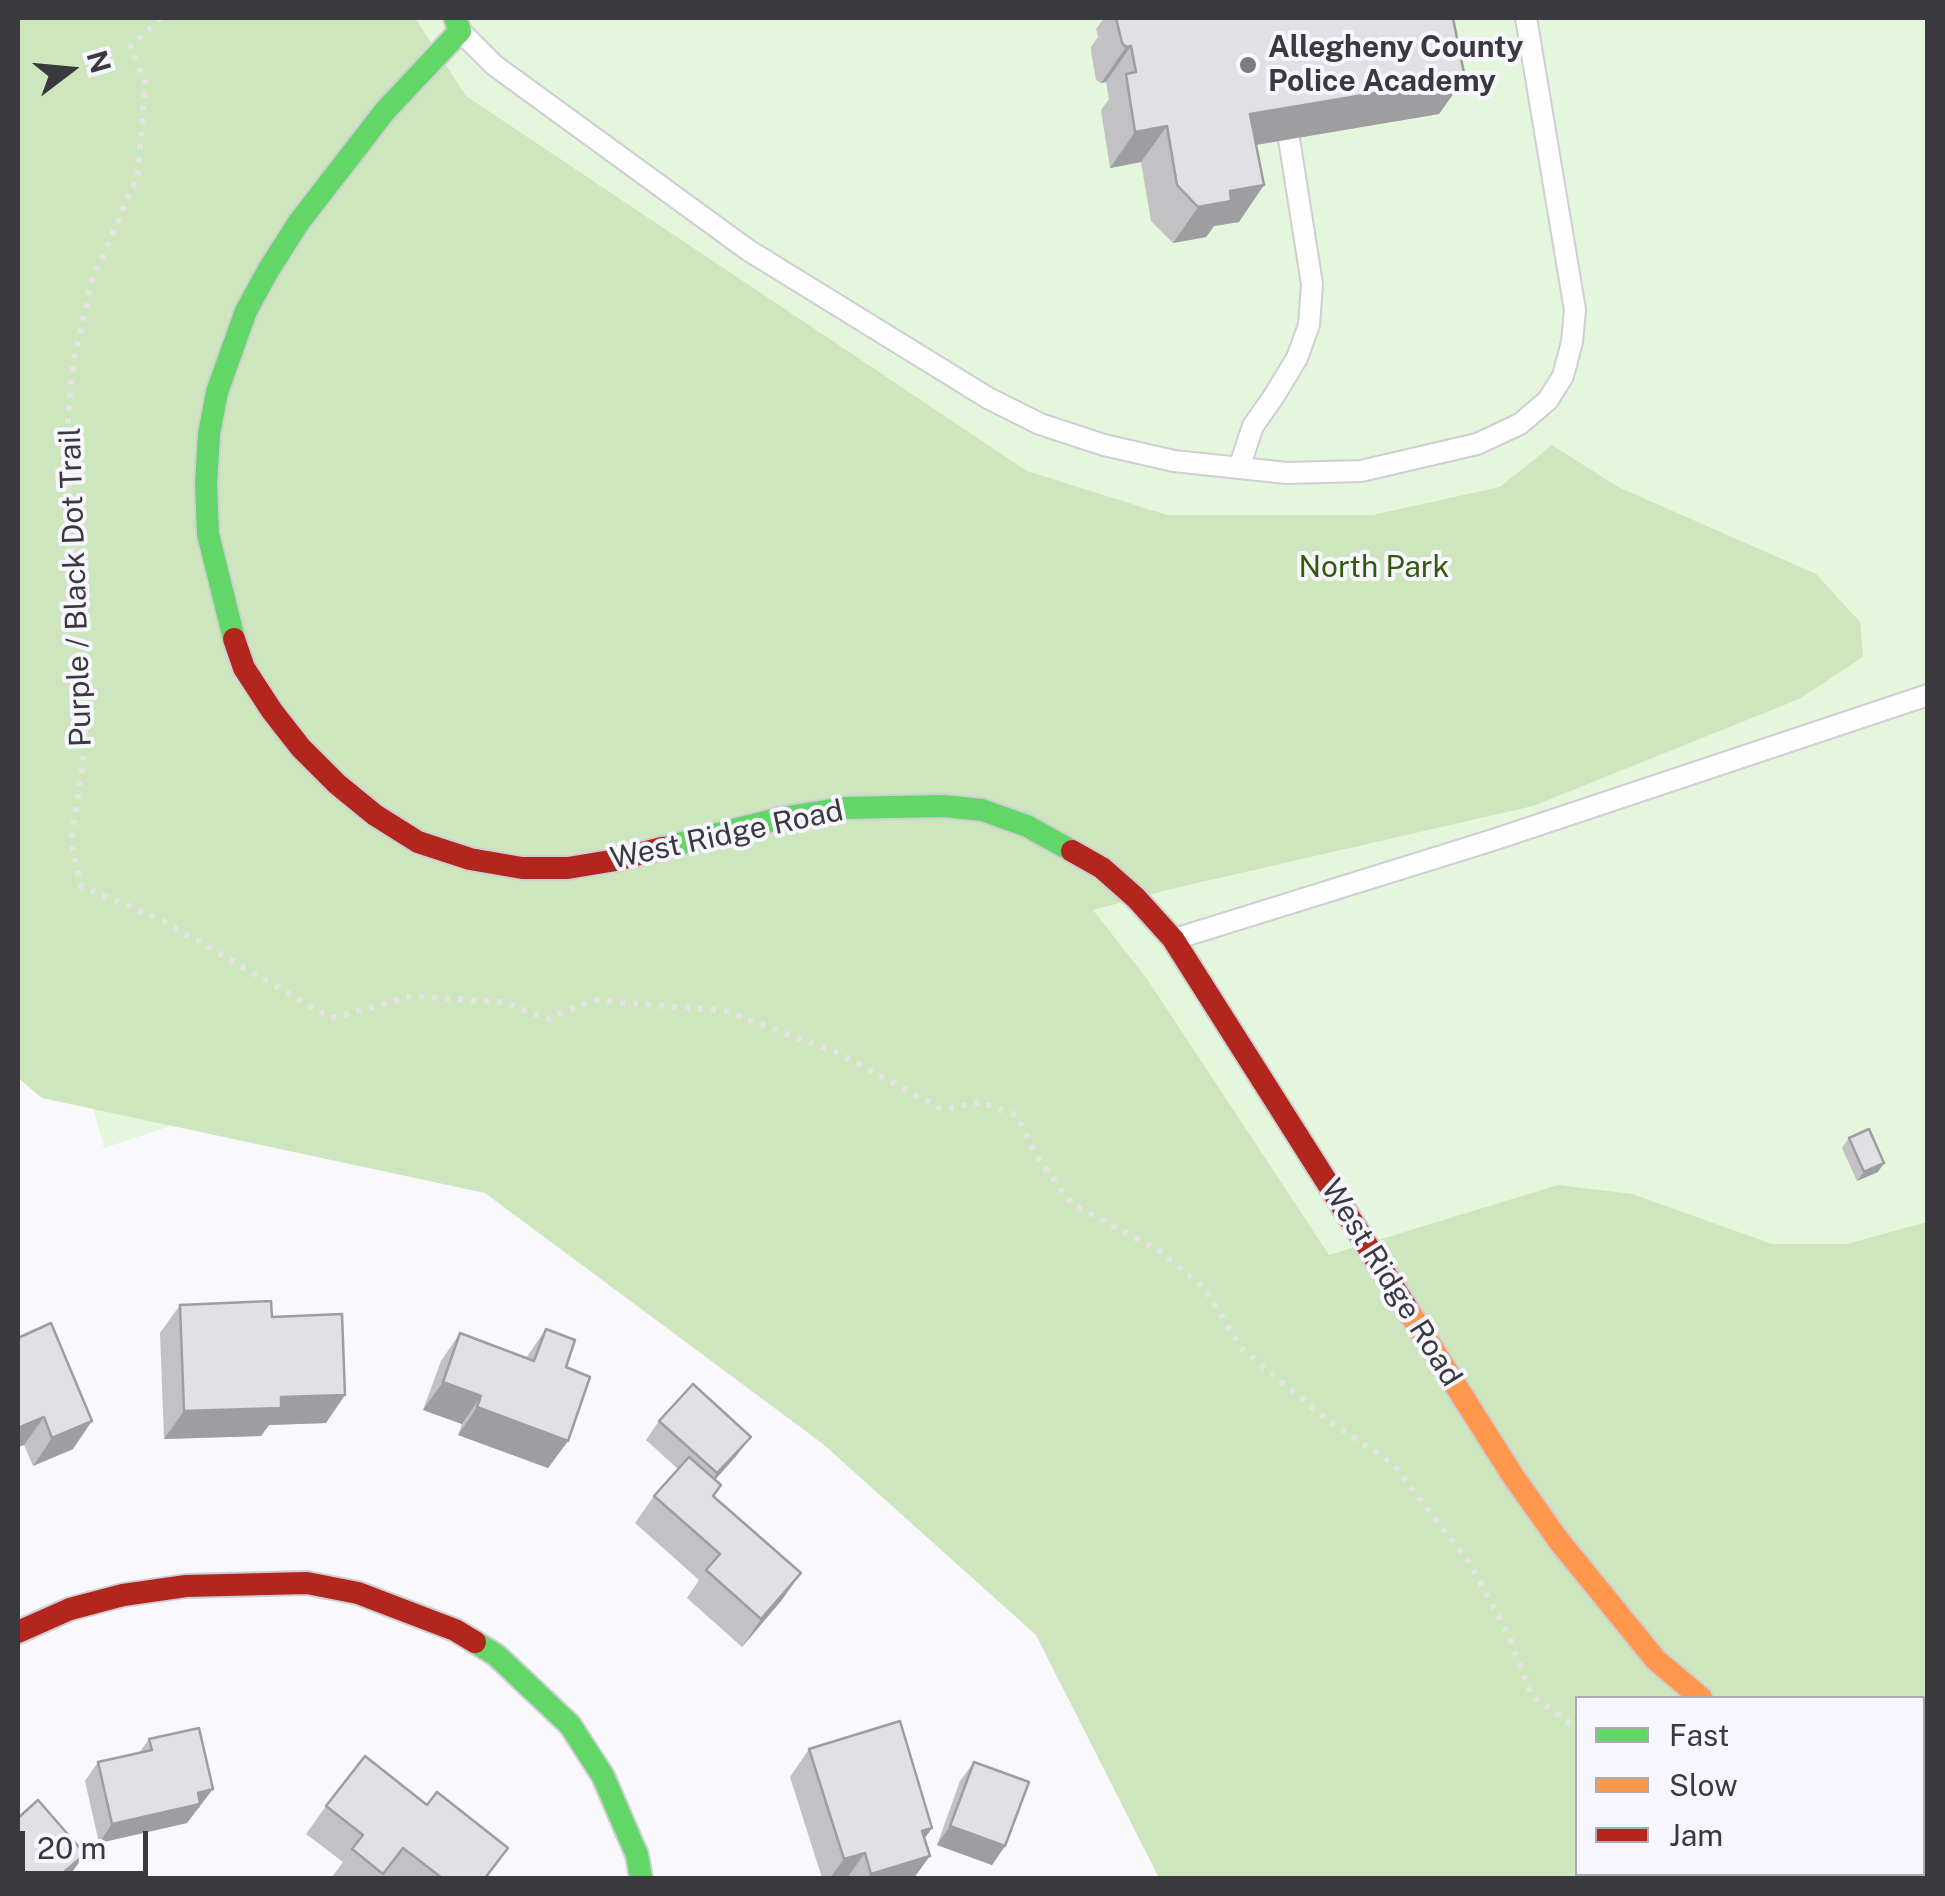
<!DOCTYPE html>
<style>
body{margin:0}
#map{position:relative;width:1945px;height:1896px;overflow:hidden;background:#f8f8fd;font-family:"Public Sans",sans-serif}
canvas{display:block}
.frame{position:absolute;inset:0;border:20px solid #3a393d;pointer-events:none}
.legend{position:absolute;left:1575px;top:1696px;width:350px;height:180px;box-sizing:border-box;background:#f7f6ff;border:2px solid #abaab1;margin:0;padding:12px 18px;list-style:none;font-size:30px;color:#3a393d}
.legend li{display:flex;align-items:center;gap:20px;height:50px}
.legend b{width:50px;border:2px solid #abaab1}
.north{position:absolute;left:20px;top:20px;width:100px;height:100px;-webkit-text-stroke:8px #f7f6ff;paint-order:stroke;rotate:74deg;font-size:28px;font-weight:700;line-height:40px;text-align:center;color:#3a393d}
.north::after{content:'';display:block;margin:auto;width:35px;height:45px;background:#3a393d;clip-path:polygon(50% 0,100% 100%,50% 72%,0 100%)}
.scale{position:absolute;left:20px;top:1831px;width:128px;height:45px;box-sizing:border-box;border:5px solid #3a393d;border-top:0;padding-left:12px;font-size:30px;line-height:35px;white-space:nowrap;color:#3a393d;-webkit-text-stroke:8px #f7f6ff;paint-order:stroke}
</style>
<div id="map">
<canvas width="1945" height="1896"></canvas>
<div class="frame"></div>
<ul class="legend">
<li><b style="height:12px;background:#63d668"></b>Fast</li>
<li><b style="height:12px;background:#ff974d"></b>Slow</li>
<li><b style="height:12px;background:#b3261e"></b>Jam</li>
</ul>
<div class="north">N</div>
<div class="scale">20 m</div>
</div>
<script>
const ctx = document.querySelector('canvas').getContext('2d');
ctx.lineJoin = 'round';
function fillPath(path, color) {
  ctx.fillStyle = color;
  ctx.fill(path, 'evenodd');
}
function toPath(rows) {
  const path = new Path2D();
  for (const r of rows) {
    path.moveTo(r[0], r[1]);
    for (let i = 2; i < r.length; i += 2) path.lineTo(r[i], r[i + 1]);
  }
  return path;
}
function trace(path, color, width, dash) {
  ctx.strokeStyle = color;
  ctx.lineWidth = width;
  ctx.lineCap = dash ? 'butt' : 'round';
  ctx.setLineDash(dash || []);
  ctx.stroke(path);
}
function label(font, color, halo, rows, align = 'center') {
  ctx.font = font + ' "Public Sans",sans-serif';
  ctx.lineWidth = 8;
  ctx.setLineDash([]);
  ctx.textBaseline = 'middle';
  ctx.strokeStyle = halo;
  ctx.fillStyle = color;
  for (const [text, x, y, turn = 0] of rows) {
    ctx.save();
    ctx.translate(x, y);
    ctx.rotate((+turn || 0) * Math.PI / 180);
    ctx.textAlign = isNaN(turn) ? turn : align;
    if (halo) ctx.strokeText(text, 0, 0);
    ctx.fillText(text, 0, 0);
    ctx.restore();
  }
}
const green = toPath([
 [18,18,1927,18,1927,1878,1252,1878,918,879,104,1148,18,832],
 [1578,1698,1922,1698,1922,1874,1578,1874]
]);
const forest = toPath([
 [18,18,415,18,466,96,1027,471,1167,515,1373,515,1500,487,1552,445,1618,487,1816,574,1860,622,1863,657,1799,699,1533,806,1171,889,1093,910,1147,979,1329,1255,1558,1185,1632,1194,1772,1244,1847,1244,1927,1222,1927,1878,1159,1878,1036,1635,823,1444,485,1193,42,1098,18,1078],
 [1578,1698,1922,1698,1922,1874,1578,1874]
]);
const path = toPath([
 [161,18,130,47,145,83,138,175,92,281,73,365,66,444,79,671,86,742,71,842,81,886,160,919,331,1018,413,996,502,1002,548,1019,594,1000,725,1011,838,1053,943,1110,979,1102,1016,1115,1040,1161,1072,1204,1160,1251,1205,1289,1242,1349,1321,1415,1393,1464,1471,1565,1509,1636,1531,1695,1578,1729],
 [1771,1874,1779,1878]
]);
const lane = toPath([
 [461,32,494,65,748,250,988,398,1040,424,1104,445,1174,461,1287,473,1361,471,1477,444,1520,424,1548,400,1563,376,1572,342,1575,310,1526,18],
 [1239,468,1253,426,1274,396,1297,358,1309,325,1312,284,1289,139],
 [1178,938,1493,840,1928,695]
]);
const street = toPath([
 [1922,1853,1928,1856]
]);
const fast = toPath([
 [234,639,208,534,206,484,209,434,217,392,246,311,269,269,299,222,385,111,460,31,455,18],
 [662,848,781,818,844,808,943,806,982,810,1027,826,1072,851],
 [475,1642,496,1655,570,1725,603,1776,637,1855,641,1878]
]);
const slow = toPath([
 [1406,1307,1513,1476,1559,1541,1656,1660,1701,1698]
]);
const jam = toPath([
 [234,639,244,668,272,711,301,748,337,784,375,815,418,842,470,859,522,868,568,868,616,860,662,848],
 [1072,851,1102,868,1136,898,1173,939,1406,1307],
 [18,1632,70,1609,123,1595,186,1586,307,1583,358,1593,455,1630,475,1642]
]);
const wall = toPath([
 [1104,18,1453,18,1439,114,1256,145,1239,222,1214,226,1206,237,1173,243,1151,221,1141,162,1110,168,1101,110,1109,99,1106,82,1101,83,1096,80,1091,52,1091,47,1098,37,1096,29],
 [1849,1138,1878,1172,1857,1181,1842,1148],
 [180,1305,272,1317,326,1423,269,1425,261,1436,164,1439,160,1333],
 [546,1329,566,1367,568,1441,548,1468,458,1435,462,1424,423,1410,441,1361,460,1333,526,1358],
 [18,1338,73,1449,33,1466,24,1445,18,1447],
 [659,1421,737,1455,715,1480,713,1497,801,1573,781,1601,742,1647,687,1598,699,1580,635,1523,654,1496,678,1469,646,1440],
 [149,1739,200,1808,197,1808,187,1823,99,1843,85,1781,98,1762,139,1753],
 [809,1749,932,1828,924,1839,914,1878,822,1878,790,1777],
 [974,1762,1005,1846,992,1865,937,1845,960,1781],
 [427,1805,508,1848,487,1878,388,1878,384,1876,382,1878,334,1878,332,1877,343,1862,306,1834,326,1806]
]);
const shadedWall = toPath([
 [1131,46,1106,82,1101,83,1126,47],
 [1465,78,1439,114,1225,150,1250,114],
 [1167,126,1141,162,1110,168,1135,132],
 [1264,185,1239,222,1214,226,1206,237,1173,243,1198,207,1230,191],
 [1884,1163,1878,1172,1857,1181,1864,1172],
 [443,1382,481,1396,462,1424,423,1410],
 [345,1395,326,1423,269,1425,261,1436,164,1439,184,1411,281,1397],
 [477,1407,568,1441,548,1468,458,1435],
 [44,1417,24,1445,18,1447,18,1428],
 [92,1421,73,1449,33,1466,52,1438],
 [751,1437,737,1455,704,1492,717,1473],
 [801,1573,781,1601,742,1647,761,1619],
 [213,1789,187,1823,99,1843,112,1824,198,1793],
 [950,1826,1005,1846,992,1865,937,1845],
 [932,1828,913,1855,922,1831],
 [865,1853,847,1878,830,1878,844,1859],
 [85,1854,68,1878,57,1878],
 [930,1856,914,1878,867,1878,871,1874]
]);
const building = toPath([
 [1116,18,1453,18,1465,78,1250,114,1264,185,1230,191,1231,201,1198,207,1177,185,1167,126,1135,132,1126,74,1136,72,1131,46,1126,47,1122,43,1116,18],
 [1869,1129,1884,1163,1864,1172,1849,1138,1869,1129],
 [271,1301,272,1317,342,1314,345,1395,281,1397,281,1408,184,1411,180,1305,271,1301],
 [51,1323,92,1421,52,1438,44,1417,18,1428,18,1338,51,1323],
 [546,1329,575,1340,566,1367,590,1377,568,1441,477,1407,481,1396,443,1382,460,1333,534,1361,546,1329],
 [693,1384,751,1437,717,1473,659,1421,693,1384],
 [689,1457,721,1485,713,1496,801,1573,761,1619,706,1570,720,1554,654,1496,689,1457],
 [900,1721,932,1828,922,1831,930,1856,871,1874,865,1853,844,1859,809,1749,900,1721],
 [199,1728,213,1789,198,1793,200,1804,112,1824,98,1762,152,1750,149,1739,199,1728],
 [365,1756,427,1805,437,1792,508,1848,485,1878,442,1878,403,1848,383,1874,352,1849,363,1835,326,1806,365,1756],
 [974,1762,1029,1782,1005,1846,950,1826,974,1762],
 [38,1800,85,1854,57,1878,18,1878,18,1818,38,1800]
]);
const markers = [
 [1248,65,10,"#7c7c80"]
];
const poiNames = [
 ["Allegheny County",1268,48],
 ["Police Academy",1268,82]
];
const parkNames = [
 ["North Park",1374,568]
];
const streetNames = [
 ["Purple / Black Dot Trail",76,587,-92],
 ["West Ridge Road",727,835,-12],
 ["West Ridge Road",1391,1283,58]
];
fillPath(green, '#e4f6db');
fillPath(forest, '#cde6bd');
trace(lane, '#cfcfd3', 24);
trace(street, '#cfcfd3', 41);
trace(fast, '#cfcfd3', 26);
trace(slow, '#cfcfd3', 26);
trace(jam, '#cfcfd3', 26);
trace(path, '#e4e4e4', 6, [5, 8]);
trace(lane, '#fefeff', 20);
trace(street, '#fefeff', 38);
trace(fast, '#63d668', 22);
trace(slow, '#ff974d', 22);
trace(jam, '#b3261e', 22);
fillPath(wall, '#c2c2c5');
fillPath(shadedWall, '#9e9ea0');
fillPath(building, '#e1e1e5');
trace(building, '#9e9ea0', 2.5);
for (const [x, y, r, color] of markers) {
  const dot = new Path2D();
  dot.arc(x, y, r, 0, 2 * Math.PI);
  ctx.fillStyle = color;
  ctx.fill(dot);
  trace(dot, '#f7f6ff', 4);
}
label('bold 30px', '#3a393d', '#f7f6ff', poiNames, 'left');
label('30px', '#335a08', '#f7f6ff', parkNames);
label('30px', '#3a393d', '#f7f6ff', streetNames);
</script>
